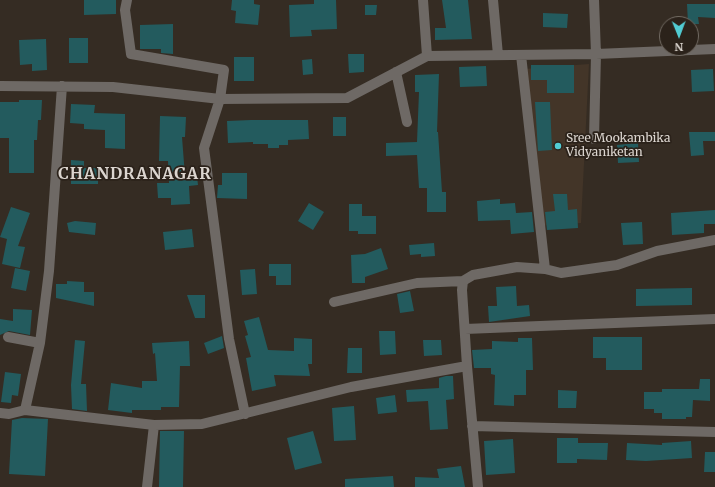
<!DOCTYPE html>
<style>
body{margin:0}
#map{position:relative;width:715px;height:487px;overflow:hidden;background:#352c23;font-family:Merriweather,serif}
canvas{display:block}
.north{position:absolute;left:659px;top:16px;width:40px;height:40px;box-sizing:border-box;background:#2b221a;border:1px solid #716a62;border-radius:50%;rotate:179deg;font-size:11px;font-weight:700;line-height:16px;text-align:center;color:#dbd5cf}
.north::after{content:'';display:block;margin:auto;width:14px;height:18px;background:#51ccd3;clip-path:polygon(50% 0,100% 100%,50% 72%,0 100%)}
</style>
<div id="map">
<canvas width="715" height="487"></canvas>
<div class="north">N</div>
</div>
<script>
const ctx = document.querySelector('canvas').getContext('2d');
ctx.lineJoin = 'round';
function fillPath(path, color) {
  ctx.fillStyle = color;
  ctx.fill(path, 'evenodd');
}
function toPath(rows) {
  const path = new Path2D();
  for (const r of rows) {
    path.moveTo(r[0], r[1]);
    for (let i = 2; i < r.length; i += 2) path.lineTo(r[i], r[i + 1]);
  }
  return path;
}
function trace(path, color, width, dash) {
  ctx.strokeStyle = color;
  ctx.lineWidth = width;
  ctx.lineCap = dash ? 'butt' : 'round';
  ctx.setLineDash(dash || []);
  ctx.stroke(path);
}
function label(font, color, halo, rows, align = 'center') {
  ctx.font = font + ' Merriweather,serif';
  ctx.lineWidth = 3.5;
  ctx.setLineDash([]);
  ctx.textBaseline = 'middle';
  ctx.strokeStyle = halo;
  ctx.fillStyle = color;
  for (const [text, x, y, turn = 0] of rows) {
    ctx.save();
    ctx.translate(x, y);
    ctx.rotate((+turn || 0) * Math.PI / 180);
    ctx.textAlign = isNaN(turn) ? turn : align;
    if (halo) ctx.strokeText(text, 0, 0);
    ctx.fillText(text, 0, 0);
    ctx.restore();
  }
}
const built = toPath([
 [589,64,581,223,537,226,524,69]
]);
const building = toPath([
 [84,0,116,0,116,14,84,15],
 [232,0,254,0,254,4,260,5,258,25,235,23,236,11,231,10],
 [314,0,336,0,337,29,311,30,312,36,290,37,289,5,314,4],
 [442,0,468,0,472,39,435,40,435,28,446,28],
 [687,4,715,4,715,18,698,17,699,24,688,24],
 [365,5,377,5,376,15,365,15],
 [543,13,568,14,567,28,543,27],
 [173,24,173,54,161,53,161,49,140,49,140,25],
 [69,38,88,38,88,63,69,63],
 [46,39,47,70,32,71,32,64,20,65,19,40],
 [348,54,364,54,364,72,349,73],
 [234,57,254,57,254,81,234,81],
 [312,59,313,74,303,75,302,60],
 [531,65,574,65,574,93,547,93,547,80,531,80],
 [486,66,487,86,460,87,459,67],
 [713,69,714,91,692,92,691,70],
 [439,74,437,132,438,132,442,192,446,192,446,212,427,212,427,188,419,188,417,155,386,156,386,143,417,142,419,92,415,92,415,75],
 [19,100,42,100,41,120,38,120,37,140,34,140,34,173,9,173,9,138,0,138,0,102,19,102],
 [535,102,550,102,552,150,538,151],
 [71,104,95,105,94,113,125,114,125,149,105,148,105,130,84,129,84,124,70,123],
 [160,116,186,117,185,137,182,137,185,176,197,176,198,185,189,186,190,204,171,205,171,198,158,198,157,183,169,183,168,161,159,161],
 [333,117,346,117,346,136,333,136],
 [251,120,308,120,309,139,288,140,288,145,279,145,279,148,268,148,268,144,253,144,253,142,228,143,227,121],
 [689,132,715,132,715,141,703,141,704,155,691,156],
 [638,143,639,162,618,163,617,145],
 [71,160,84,161,84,168,98,168,98,184,71,184],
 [222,173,247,173,247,199,217,198,218,185,222,185],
 [553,194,567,194,568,210,577,209,578,228,547,230,545,212,555,211],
 [500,199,500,204,515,203,516,213,532,212,534,232,511,234,510,220,478,221,477,201],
 [309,203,324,212,313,230,298,221],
 [349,204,362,204,362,216,376,216,376,234,358,234,358,231,349,231],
 [11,207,30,213,18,246,25,247,20,268,2,264,7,239,0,237],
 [715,210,715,224,704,224,704,233,672,235,671,213],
 [75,221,96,223,95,235,69,232,67,223],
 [642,222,643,244,623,245,621,223],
 [192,229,194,247,165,250,163,232],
 [434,243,435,256,421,257,421,254,410,255,409,245],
 [381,248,388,269,365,277,365,283,352,283,351,255,365,254],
 [269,264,291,264,291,285,276,285,276,276,269,276],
 [15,268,30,271,26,291,11,288],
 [255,269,257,294,242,295,240,270],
 [67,281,84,282,84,292,94,292,94,306,56,298,56,284,67,284],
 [516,286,517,306,529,305,530,316,489,322,488,306,497,306,496,287],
 [692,288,692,305,636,306,636,289],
 [410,291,414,311,400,313,397,294],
 [187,295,205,295,205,318,195,318],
 [13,309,32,310,30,335,9,331,0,335,0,319,13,321],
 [259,317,268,350,294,351,294,338,312,339,312,364,308,364,310,376,274,375,276,386,252,391,246,358,251,357,245,336,248,335,244,321],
 [379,331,395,331,396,354,380,355],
 [222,336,224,348,208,354,204,343],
 [593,337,642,337,642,370,606,370,606,358,593,358],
 [518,338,532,338,533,370,526,370,526,395,514,395,514,406,494,405,495,375,491,374,491,368,474,368,472,350,492,349,492,341,518,342],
 [75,340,85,341,81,384,86,384,87,411,72,409,71,385],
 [423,340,441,340,442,355,424,356],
 [189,341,190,366,180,366,179,407,161,407,161,410,132,410,132,413,108,410,111,383,142,388,142,381,157,381,155,353,153,354,152,343],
 [348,348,362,348,362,373,347,373],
 [5,372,21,374,18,396,12,395,11,403,1,402],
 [446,376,453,376,454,399,446,400,448,429,430,430,428,401,407,402,406,390,439,388,439,378],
 [700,379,710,379,710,401,693,400,692,417,686,417,686,419,662,419,662,413,654,413,654,409,644,409,644,392,662,392,662,389,699,389],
 [558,390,577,391,576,408,558,408],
 [395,395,397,412,378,414,376,398],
 [354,406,356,440,334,441,332,408],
 [22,418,48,419,45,476,9,474,12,420],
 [160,431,184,431,183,487,159,487],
 [313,431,322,463,295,470,287,438],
 [557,438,578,438,578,443,608,443,607,460,577,459,577,463,557,463],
 [513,439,515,473,486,475,484,441],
 [691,441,692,458,646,461,626,460,627,443,662,445,662,443],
 [705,452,715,452,715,472,704,472],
 [461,466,465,487,415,487,415,477,439,478,437,469],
 [393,476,394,487,345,487,345,479]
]);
const minor = toPath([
 [127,0,125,10,131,54,224,70,220,99,204,148,229,339,245,414],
 [423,0,427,56],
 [493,0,498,55],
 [594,0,596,54,715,49],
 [521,55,545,269],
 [396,72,407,122],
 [0,86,113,87,220,99,347,98,427,56,596,54,594,139],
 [334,302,417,283,463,281],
 [465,329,715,319],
 [8,337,40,343,25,410,154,425,202,424,351,387,467,366],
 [40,343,49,271,62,86],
 [0,413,9,414,25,410],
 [472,426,715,432],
 [147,487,154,425],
 [478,487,467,366,462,290,463,281,473,275,517,267,545,269,561,273,617,265,657,251,715,240]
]);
const markers = [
 [558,146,4,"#51ccd3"]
];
const poiNames = [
 ["Sree Mookambika",566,139],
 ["Vidyaniketan",566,153]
];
const districtNames = [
 ["CHANDRANAGAR",135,174]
];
fillPath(built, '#433528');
fillPath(building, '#235b5e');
trace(minor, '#6e6965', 10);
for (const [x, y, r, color] of markers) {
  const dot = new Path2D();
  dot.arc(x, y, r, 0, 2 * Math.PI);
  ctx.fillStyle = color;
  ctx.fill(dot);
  trace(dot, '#2b221a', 1.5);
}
label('12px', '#dbd5cf', '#2b221a', poiNames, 'left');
ctx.letterSpacing = '1px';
label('bold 16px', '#dbd5cf', '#2b221a', districtNames);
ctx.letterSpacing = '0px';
</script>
